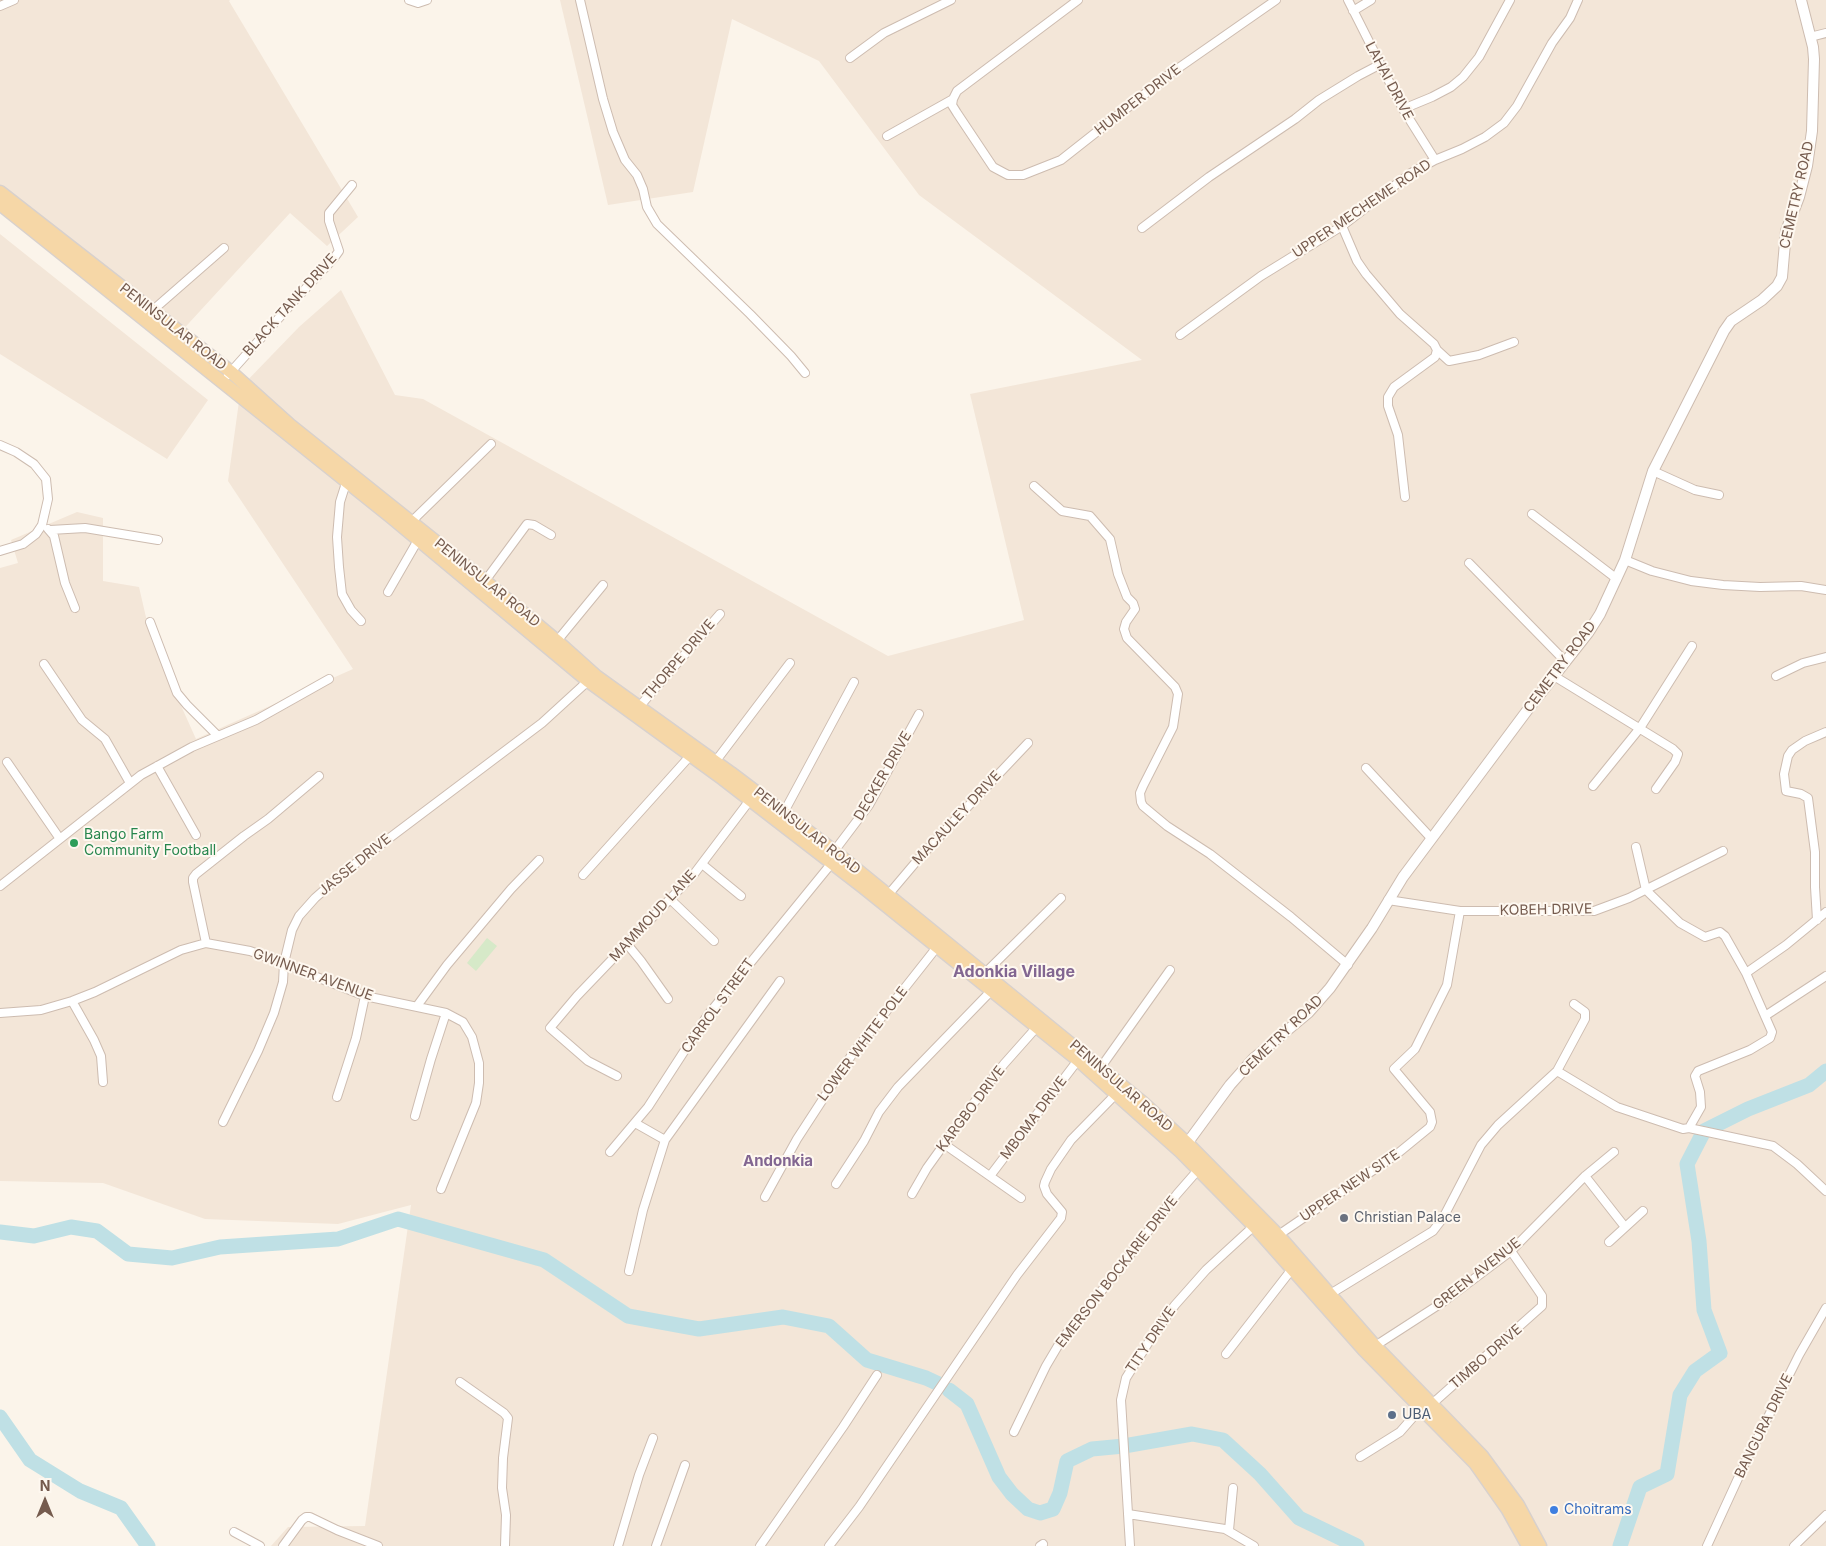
<!DOCTYPE html>
<style>
body{margin:0}
#map{position:relative;width:1826px;height:1546px;overflow:hidden;background:#fbf4ea;font-family:Inter,sans-serif}
canvas{display:block}
.north{position:absolute;left:20px;top:1476px;width:50px;height:50px;-webkit-text-stroke:4px #fef8f0;paint-order:stroke;rotate:0deg;font-size:14px;font-weight:700;line-height:20px;text-align:center;color:#755b4e}
.north::after{content:'';display:block;margin:auto;width:18px;height:22px;background:#755b4e;clip-path:polygon(50% 0,100% 100%,50% 72%,0 100%)}
</style>
<div id="map">
<canvas width="1826" height="1546"></canvas>
<div class="north">N</div>
</div>
<script>
const ctx = document.querySelector('canvas').getContext('2d');
ctx.lineJoin = 'round';
function fillPath(path, color) {
  ctx.fillStyle = color;
  ctx.fill(path, 'evenodd');
}
function toPath(rows) {
  const path = new Path2D();
  for (const r of rows) {
    path.moveTo(r[0], r[1]);
    for (let i = 2; i < r.length; i += 2) path.lineTo(r[i], r[i + 1]);
  }
  return path;
}
function trace(path, color, width, dash) {
  ctx.strokeStyle = color;
  ctx.lineWidth = width;
  ctx.lineCap = dash ? 'butt' : 'round';
  ctx.setLineDash(dash || []);
  ctx.stroke(path);
}
function label(font, color, halo, rows, align = 'center') {
  ctx.font = font + ' Inter,sans-serif';
  ctx.lineWidth = 4;
  ctx.setLineDash([]);
  ctx.textBaseline = 'middle';
  ctx.strokeStyle = halo;
  ctx.fillStyle = color;
  for (const [text, x, y, turn = 0] of rows) {
    ctx.save();
    ctx.translate(x, y);
    ctx.rotate((+turn || 0) * Math.PI / 180);
    ctx.textAlign = isNaN(turn) ? turn : align;
    if (halo) ctx.strokeText(text, 0, 0);
    ctx.fillText(text, 0, 0);
    ctx.restore();
  }
}
const residential = toPath([
 [0,0,230,0,229,1,358,217,327,246,290,213,178,335,0,198],
 [560,0,1826,0,1826,1546,271,1546,288,1527,365,1526,411,1205,338,1224,205,1219,103,1183,0,1181,0,568,18,563,11,540,77,512,103,518,103,581,139,587,151,639,196,739,353,669,228,481,241,387,299,327,341,290,395,395,423,399,888,656,1024,620,970,394,1142,360,919,195,819,61,732,19,693,192,608,205],
 [0,234,208,400,167,459,0,354]
]);
const green = toPath([
 [487,938,497,946,476,971,467,963]
]);
const river = toPath([
 [0,1232,34,1236,71,1227,97,1231,128,1254,172,1258,220,1247,338,1239,398,1219,544,1260,628,1316,699,1329,783,1317,829,1326,867,1360,926,1378,941,1385],
 [949,1390,967,1404,999,1477,1012,1494,1028,1509,1040,1513,1053,1509,1060,1493,1067,1461,1092,1449,1124,1446,1192,1434,1223,1440,1260,1474,1299,1518,1357,1546],
 [0,1417,30,1460,80,1491,121,1508,148,1546],
 [1620,1546,1640,1487,1667,1474,1680,1395,1695,1371,1720,1353,1704,1310,1699,1241,1687,1164,1704,1131,1748,1109,1809,1085,1826,1071]
]);
const minor = toPath([
 [409,0,418,3,427,0],
 [580,0,603,99,613,132,625,160,637,175,643,189,647,207,657,224,750,314,791,356,805,373],
 [1078,0,957,91,953,99,952,105,957,113,993,167,1008,175,1023,175,1061,160,1160,82,1167,76,1276,0],
 [1348,0,1403,109,1435,160],
 [0,6,14,0],
 [1353,11,1371,0],
 [1810,37,1826,33],
 [850,58,884,33,951,0],
 [1403,109,1432,97,1451,87,1463,77,1479,57,1510,0],
 [887,136,953,99],
 [1342,226,1357,261,1366,274,1400,314,1434,344,1437,350,1449,361,1479,355,1514,342],
 [1142,228,1209,177,1295,119,1319,100,1358,76,1379,65],
 [153,310,224,248],
 [1180,335,1261,276,1342,226,1411,173,1435,160,1462,149,1485,137,1504,123,1517,106,1552,43,1570,18,1578,0],
 [228,375,295,300,334,258,339,251,329,221,329,213,352,185],
 [0,445,16,452,34,464,46,479,48,499,42,525,36,534,23,544,0,551],
 [1653,471,1695,490,1719,495],
 [346,483,340,502,337,537,339,567,342,594,351,610,361,621],
 [1034,486,1062,511,1090,516,1110,539,1118,574,1127,597,1133,603,1135,609,1126,622,1124,629,1127,638,1175,687,1178,694,1173,727,1143,786,1140,793,1141,802,1143,806,1167,826,1210,854,1291,917,1348,965],
 [1405,497,1398,435,1388,406,1388,397,1394,387,1435,357,1437,350],
 [1532,514,1617,579],
 [411,522,491,444],
 [48,529,54,536,65,583,75,608],
 [50,530,85,528,158,540],
 [1625,560,1652,571,1691,581,1723,585,1760,587,1801,586,1826,590],
 [1469,563,1565,661],
 [485,581,527,524,534,525,551,535],
 [388,592,418,540],
 [150,622,177,693,187,705,218,736],
 [557,641,603,585],
 [44,664,82,720,105,739,130,783],
 [1554,676,1673,749,1678,754,1675,762,1656,789],
 [1776,676,1803,663,1826,657],
 [639,707,720,614],
 [7,762,60,839],
 [715,762,790,663],
 [157,766,196,835],
 [1366,768,1431,838],
 [1593,786,1640,728,1692,646],
 [784,812,854,682],
 [1636,847,1646,890],
 [832,854,869,805,919,714],
 [702,864,741,896],
 [583,875,690,756],
 [0,886,141,775,192,747,256,720,329,679],
 [888,895,921,856,1028,743],
 [670,899,714,941],
 [1388,900,1460,911,1594,911,1629,898,1723,851],
 [1817,920,1815,887,1815,852,1808,798,1801,794,1786,791,1784,774,1788,756,1792,750,1805,741,1826,732],
 [206,943,193,882,193,878,196,874,244,836,268,819,319,776],
 [627,944,641,961,668,999],
 [985,973,1061,898],
 [1746,973,1786,945,1826,912],
 [72,1001,94,1040,101,1056,103,1082],
 [417,1006,447,965,511,889,539,860],
 [0,1013,41,1010,72,1001,95,992,181,950,206,943,250,951,284,963,309,974,365,996,446,1013,463,1022,472,1037,479,1063,479,1083,476,1103,441,1189],
 [1765,1016,1826,976],
 [1101,1067,1170,970],
 [1557,1071,1617,1107,1683,1129,1689,1128,1701,1107,1700,1092,1695,1076,1698,1071,1750,1050,1770,1038,1772,1032,1746,973,1725,936,1720,932,1705,937,1680,923,1646,890],
 [617,1076,588,1061,550,1028,577,996,694,874,750,800],
 [337,1097,356,1038,365,996],
 [415,1116,431,1059,446,1013],
 [223,1122,258,1051,274,1013,283,982,284,963,292,930,299,916,315,898,347,870,542,723,588,681],
 [635,1123,665,1140],
 [1689,1128,1773,1146,1797,1164,1826,1191],
 [944,1144,1021,1198],
 [610,1152,648,1107,707,1016,831,864],
 [990,1176,1078,1060],
 [1585,1176,1625,1227],
 [836,1184,864,1141,879,1112,898,1087,992,990],
 [912,1194,927,1168,973,1104,1004,1064,1036,1028],
 [765,1197,797,1139,851,1056,937,947],
 [1277,1236,1397,1154,1430,1127,1432,1122,1430,1112,1394,1069,1415,1049,1447,985,1460,911],
 [1609,1242,1643,1211],
 [629,1271,643,1210,665,1140,780,981],
 [1327,1296,1433,1231,1443,1218,1481,1145,1498,1125,1557,1071,1585,1019,1585,1012,1574,1004],
 [1375,1346,1443,1302,1511,1251,1585,1176,1614,1152],
 [1226,1354,1292,1269],
 [460,1382,504,1413,508,1418,503,1458,502,1488,506,1515,505,1546],
 [1432,1404,1542,1306,1542,1296,1538,1290,1511,1251],
 [1014,1432,1046,1366,1062,1339,1112,1278,1177,1194,1198,1170],
 [1360,1457,1400,1432,1421,1408],
 [1128,1514,1225,1529,1254,1546],
 [1229,1530,1233,1488],
 [234,1532,260,1546],
 [283,1546,302,1520,306,1517,310,1517,337,1530,378,1546],
 [618,1546,639,1475,653,1438],
 [656,1546,685,1465],
 [760,1546,843,1427,877,1375],
 [829,1546,859,1507,1017,1275,1061,1218,1062,1212,1047,1194,1044,1186,1045,1182,1051,1169,1071,1140,1116,1094],
 [1040,1546,1043,1544],
 [1130,1546,1121,1400,1126,1378,1155,1332,1175,1305,1206,1270,1254,1226],
 [1707,1546,1746,1461,1799,1355,1826,1308],
 [1794,1546,1826,1515]
]);
const tertiary = toPath([
 [1183,1149,1230,1085,1254,1058,1308,1013,1330,988,1372,928,1403,877,1529,708,1588,633,1600,614,1625,560,1653,471,1724,331,1731,321,1762,300,1777,286,1782,277,1786,231,1799,197,1807,166,1812,131,1814,59,1813,47,1801,0]
]);
const primary = toPath([
 [0,192,231,372,290,425,485,581,557,641,596,676,731,773,834,851,1142,1102,1188,1144,1278,1235,1375,1346,1482,1456,1518,1505,1540,1546],
 [0,204,391,517,588,681,723,779,863,887,1078,1060,1116,1094,1181,1152,1254,1226,1364,1350,1475,1463,1508,1510,1528,1546]
]);
const markers = [
 [74,843,5,"#2e9e5b"],
 [1344,1218,5,"#6b7280"],
 [1392,1415,5,"#5c6f8a"],
 [1554,1510,5,"#3f7fe0"]
];
const streetNames = [
 ["LAHAI DRIVE",1389,81,62],
 ["HUMPER DRIVE",1138,100,-38],
 ["CEMETRY ROAD",1797,195,-77],
 ["UPPER MECHEME ROAD",1362,209,-34],
 ["BLACK TANK DRIVE",290,305,-48],
 ["PENINSULAR ROAD",173,327,38],
 ["PENINSULAR ROAD",487,583,39],
 ["THORPE DRIVE",679,660,-49],
 ["CEMETRY ROAD",1560,667,-53],
 ["DECKER DRIVE",883,776,-60],
 ["MACAULEY DRIVE",957,818,-47],
 ["PENINSULAR ROAD",807,831,38],
 ["JASSE DRIVE",355,865,-39],
 ["KOBEH DRIVE",1546,910,-1],
 ["MAMMOUD LANE",653,916,-47],
 ["GWINNER AVENUE",313,975,20],
 ["CARROL STREET",718,1006,-54],
 ["CEMETRY ROAD",1281,1036,-44],
 ["LOWER WHITE POLE",863,1044,-53],
 ["PENINSULAR ROAD",1121,1086,41],
 ["KARGBO DRIVE",971,1109,-53],
 ["MBOMA DRIVE",1034,1118,-53],
 ["UPPER NEW SITE",1350,1186,-34],
 ["EMERSON BOCKARIE DRIVE",1117,1272,-52],
 ["GREEN AVENUE",1477,1274,-38],
 ["TITY DRIVE",1151,1340,-56],
 ["TIMBO DRIVE",1486,1357,-41],
 ["BANGURA DRIVE",1764,1426,-64]
];
const leisureNames = [
 ["Bango Farm",84,835],
 ["Community Football",84,851]
];
const worshipNames = [
 ["Christian Palace",1354,1218]
];
const serviceNames = [
 ["UBA",1402,1415]
];
const shopNames = [
 ["Choitrams",1564,1510]
];
const neighbourhoodNames = [
 ["Andonkia",778,1161]
];
const quarterNames = [
 ["Adonkia Village",1014,972]
];
fillPath(residential, '#f3e6d8');
fillPath(green, '#d6e9c8');
trace(river, '#bfe0e5', 15);
trace(minor, '#cdbcb0', 10);
trace(tertiary, '#cdbcb0', 12);
trace(primary, '#d8d1cd', 15);
trace(minor, '#fff', 8);
trace(tertiary, '#fff', 10);
trace(primary, '#f6d7a7', 12);
for (const [x, y, r, color] of markers) {
  const dot = new Path2D();
  dot.arc(x, y, r, 0, 2 * Math.PI);
  ctx.fillStyle = color;
  ctx.fill(dot);
  trace(dot, '#fef8f0', 2);
}
label('14px', '#755b4e', '#fef8f0', streetNames);
label('14px', '#27864d', '#fef8f0', leisureNames, 'left');
label('14px', '#5b616d', '#fef8f0', worshipNames, 'left');
label('14px', '#4e5e75', '#fef8f0', serviceNames, 'left');
label('14px', '#366cbe', '#fef8f0', shopNames, 'left');
label('bold 15px', '#826691', '#fef8f0', neighbourhoodNames);
label('bold 16px', '#826691', '#fef8f0', quarterNames);
</script>
